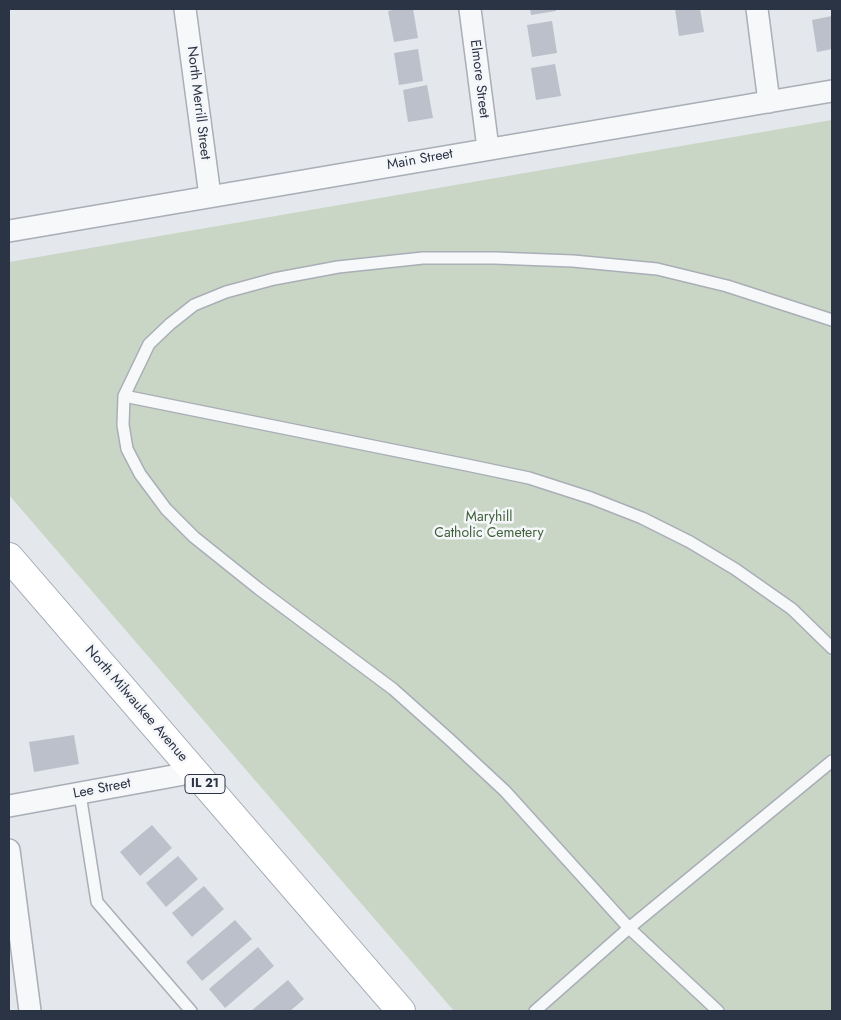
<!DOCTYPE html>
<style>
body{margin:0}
#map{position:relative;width:841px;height:1020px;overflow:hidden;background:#e4e7ec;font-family:Jost,sans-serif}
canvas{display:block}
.frame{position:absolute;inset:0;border:10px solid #2b3445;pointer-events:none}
</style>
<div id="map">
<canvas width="841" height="1020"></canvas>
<div class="frame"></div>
</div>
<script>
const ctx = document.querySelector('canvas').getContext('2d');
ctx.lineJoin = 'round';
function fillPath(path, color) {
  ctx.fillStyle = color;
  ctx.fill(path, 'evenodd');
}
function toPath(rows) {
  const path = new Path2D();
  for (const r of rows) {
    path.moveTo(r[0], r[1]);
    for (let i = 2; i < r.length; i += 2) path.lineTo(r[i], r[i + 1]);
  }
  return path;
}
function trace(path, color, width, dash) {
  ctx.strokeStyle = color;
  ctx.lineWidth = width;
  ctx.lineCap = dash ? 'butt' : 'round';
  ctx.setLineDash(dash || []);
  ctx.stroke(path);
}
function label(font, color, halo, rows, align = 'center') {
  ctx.font = font + ' Jost,sans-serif';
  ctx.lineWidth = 5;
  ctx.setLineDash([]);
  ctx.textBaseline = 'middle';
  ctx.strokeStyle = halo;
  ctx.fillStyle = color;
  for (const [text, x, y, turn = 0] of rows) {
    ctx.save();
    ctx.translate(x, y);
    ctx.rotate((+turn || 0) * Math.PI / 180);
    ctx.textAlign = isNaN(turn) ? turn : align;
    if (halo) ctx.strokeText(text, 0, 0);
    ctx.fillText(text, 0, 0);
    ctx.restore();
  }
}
const green = toPath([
 [832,120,832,1011,454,1011,9,495,9,262]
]);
const building = toPath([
 [398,9,413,9,418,38,394,42,388,11],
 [530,9,556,9,556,11,531,15],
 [675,9,700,9,704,32,679,36],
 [832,16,832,49,817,52,812,20],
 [552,21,557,53,532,57,527,25],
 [418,49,423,81,399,85,394,53],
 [555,64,561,96,536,100,531,68],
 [427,85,433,118,408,122,403,90],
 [74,735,79,764,34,772,29,742],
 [152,825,172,848,140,876,120,852],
 [178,856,198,879,166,907,146,883],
 [204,886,224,909,192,937,172,913],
 [235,920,252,939,202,981,186,962],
 [258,947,274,966,225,1008,209,989],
 [288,980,304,999,290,1011,251,1011]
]);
const service = toPath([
 [124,396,467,465,529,478,591,498,642,518,690,542,735,569,792,609,832,648],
 [80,794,97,902,191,1011],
 [535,1011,629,928,832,761],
 [718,1011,629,928,505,791,449,739,393,689,259,589,194,537,166,509,140,474,127,449,123,425,124,396,149,344,170,324,194,305,226,292,274,279,338,267,423,258,495,258,573,261,657,269,727,286,832,320]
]);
const minor = toPath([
 [185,9,210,196],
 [470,9,488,148],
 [757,9,769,102],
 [9,231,832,91],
 [9,806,195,772],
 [9,850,30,1011]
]);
const primary = toPath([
 [9,557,401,1011]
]);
const shields = [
 [205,784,40]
];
const shieldNames = [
 ["IL 21",205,784]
];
const streetNames = [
 ["Elmore Street",479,79,83],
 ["North Merrill Street",198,103,83],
 ["Main Street",420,160,-10],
 ["North Milwaukee Avenue",136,704,49],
 ["Lee Street",102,789,-11]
];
const parkNames = [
 ["Maryhill",489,518],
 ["Catholic Cemetery",489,534]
];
fillPath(green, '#c9d6c5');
fillPath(building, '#bbc0ca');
trace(service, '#a9aeb7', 14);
trace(minor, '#a9aeb7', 24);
trace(primary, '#a3abb8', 30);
trace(service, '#f7f8fa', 11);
trace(minor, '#f7f8fa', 21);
trace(primary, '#fff', 28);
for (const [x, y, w] of shields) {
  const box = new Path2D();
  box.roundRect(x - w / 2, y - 9.5, w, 19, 4);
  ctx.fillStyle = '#f4f6f9';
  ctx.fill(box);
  trace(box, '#2b3445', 1);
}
label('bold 12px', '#2b3445', null, shieldNames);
label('14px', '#2b3445', '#f4f6f9', streetNames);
label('14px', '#3f6138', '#f4f6f9', parkNames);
</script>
